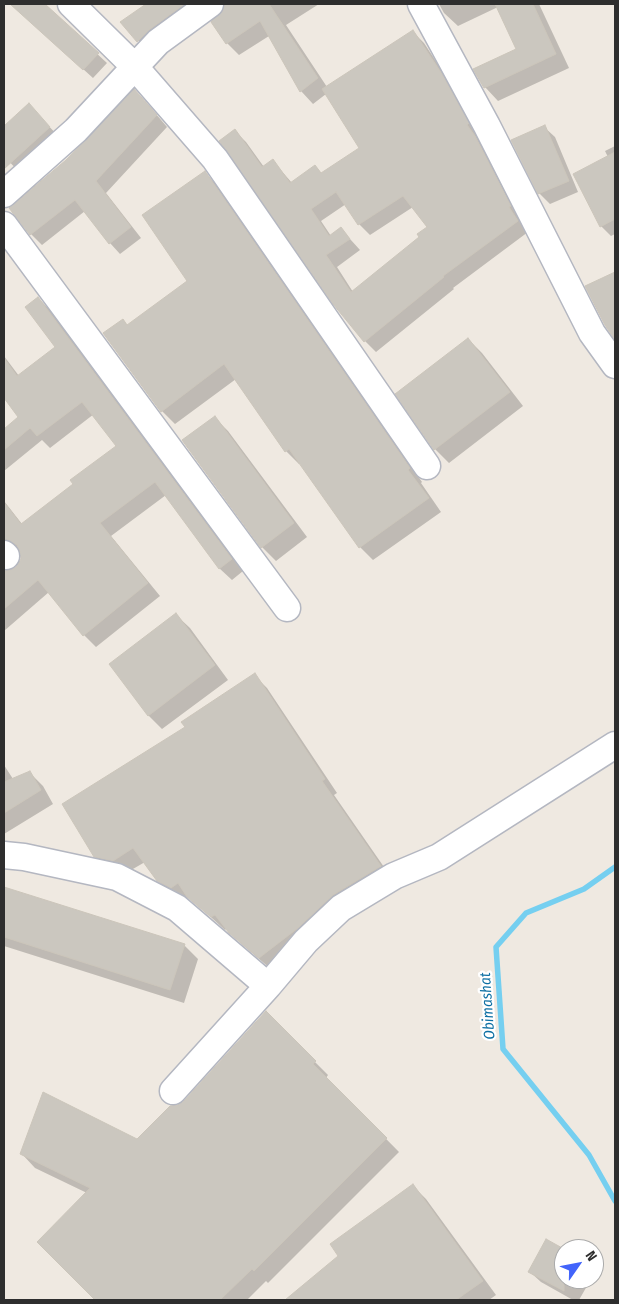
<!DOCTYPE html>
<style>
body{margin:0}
#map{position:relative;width:619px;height:1304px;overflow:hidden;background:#efe9e1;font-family:"Fira Sans Condensed",sans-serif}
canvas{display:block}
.frame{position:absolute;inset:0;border:5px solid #2e2e2e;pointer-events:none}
.north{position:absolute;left:554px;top:1239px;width:50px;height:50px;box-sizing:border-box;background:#fff;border:1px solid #ababab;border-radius:50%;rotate:57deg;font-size:14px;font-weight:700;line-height:20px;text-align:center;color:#2e2e2e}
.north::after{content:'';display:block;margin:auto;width:18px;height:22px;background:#4264fb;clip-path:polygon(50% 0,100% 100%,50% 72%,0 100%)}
</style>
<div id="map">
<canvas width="619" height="1304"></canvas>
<div class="frame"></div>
<div class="north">N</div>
</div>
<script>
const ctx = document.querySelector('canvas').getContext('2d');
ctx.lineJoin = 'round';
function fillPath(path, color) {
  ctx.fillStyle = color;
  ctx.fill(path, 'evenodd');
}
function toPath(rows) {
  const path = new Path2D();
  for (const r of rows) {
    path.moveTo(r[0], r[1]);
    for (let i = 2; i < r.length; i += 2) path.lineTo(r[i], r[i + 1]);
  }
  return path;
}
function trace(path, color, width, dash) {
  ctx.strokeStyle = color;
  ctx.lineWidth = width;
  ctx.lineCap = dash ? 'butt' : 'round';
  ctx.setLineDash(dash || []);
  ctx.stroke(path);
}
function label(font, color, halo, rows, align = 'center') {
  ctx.font = font + ' "Fira Sans Condensed",sans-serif';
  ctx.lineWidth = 4.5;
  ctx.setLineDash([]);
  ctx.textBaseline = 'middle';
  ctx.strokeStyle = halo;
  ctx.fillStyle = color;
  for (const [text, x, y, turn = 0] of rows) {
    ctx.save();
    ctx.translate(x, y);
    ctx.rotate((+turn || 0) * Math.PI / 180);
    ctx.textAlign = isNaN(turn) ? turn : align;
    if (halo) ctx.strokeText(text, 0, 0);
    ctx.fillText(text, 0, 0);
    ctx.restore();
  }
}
const shadow = toPath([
 [11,4,43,4,107,63,93,78],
 [148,4,215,4,150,53,122,22],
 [226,4,319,4,286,25,327,87,413,32,424,43,453,87,479,135,477,136,486,149,521,217,519,218,528,232,453,288,454,289,376,352,365,341,235,131,246,142,264,167,273,161,292,183,315,166,322,174,361,149,326,94,313,104,301,91,269,36,239,55,227,43,225,11],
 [346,204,359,224,370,235,413,207,428,228,421,237,353,292,337,267,360,250,341,229,331,236,321,221],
 [439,4,539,4,569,68,498,101,485,87,518,50,498,7,458,26,444,13],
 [145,101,167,127,106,193,141,238,120,254,110,243,85,211,42,245,31,234,11,208],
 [29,105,60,138,21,174,4,156,4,128],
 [544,127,555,137,578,192,550,204,539,193],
 [615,146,615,234,611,236,601,226,608,157,605,151],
 [205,173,218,186,422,482,421,483,441,512,373,560,360,547,301,463,299,464,286,451,236,379,175,424,162,411,123,320,128,326,189,281],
 [615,273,615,338,606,325,586,286],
 [38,298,50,310,243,571,232,580,219,568,166,495,111,536,160,596,96,647,84,635,49,592,4,631,4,572,10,572,18,567,22,561,21,551,13,551,4,558,4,501,22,524,74,485,118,446,94,414,50,448,42,440,4,471,4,430,20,417,4,396,4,356,19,376,57,347],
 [468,339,482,353,523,406,449,463,435,449,397,394],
 [214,417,228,431,307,537,276,561,262,547],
 [176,615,190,628,228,680,162,729,148,715],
 [254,675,267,688,337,793,334,795,393,880,272,970,244,946,227,928,225,930,189,897,185,900,171,894,158,880,145,862,126,873,109,870,95,856,187,728],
 [4,765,13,779,30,773,43,786,53,804,4,834],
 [4,888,184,945,198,959,184,1003,4,946],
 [266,1013,328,1075,326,1078,399,1152,268,1283,266,1281,247,1300,97,1300,39,1242,87,1193,35,1168,22,1154,138,1141,185,1102],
 [413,1186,426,1199,496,1295,489,1300,287,1300,340,1256],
 [564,1250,564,1279,591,1279,579,1300,573,1300,541,1282,530,1272]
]);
const stream = toPath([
 [615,867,584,889,526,913,496,947,503,1049,589,1155,615,1201]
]);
const building = toPath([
 [10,4,45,4,99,53,83,70,10,4],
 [146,4,185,4,149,30,137,42,120,22,146,4],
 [225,4,269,4,318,78,300,92,260,21,226,44,211,22,223,10,225,4],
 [495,4,533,4,556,54,484,88,473,69,516,49,495,4],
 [413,30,442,74,469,123,467,125,475,136,511,206,509,207,518,221,443,276,444,277,364,342,333,304,219,141,235,129,262,167,273,159,290,183,315,165,321,173,359,148,322,89,413,30],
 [336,192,358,225,403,196,427,227,417,234,419,237,351,292,326,255,350,239,341,227,329,236,311,209,336,192],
 [134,89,157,115,96,181,131,227,109,244,75,200,30,235,9,208,66,160,134,89],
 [29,103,50,127,4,169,4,126,29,103],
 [545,125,569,181,538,194,511,140,545,125],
 [615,152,615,219,600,227,573,174,615,152],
 [205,171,410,468,408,470,429,498,359,548,289,449,285,452,224,364,161,412,103,333,123,319,127,325,187,281,142,215,205,171],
 [615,272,615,340,605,325,585,286,615,272],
 [38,297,232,559,219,569,155,482,100,523,148,583,83,636,38,580,4,609,4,571,10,570,16,567,21,559,20,552,17,545,8,540,4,539,4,502,21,524,73,484,70,480,116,446,82,402,37,436,30,428,4,450,4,429,18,417,4,398,4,358,17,376,55,347,25,307,38,297],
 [468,338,510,392,434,450,395,394,468,338],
 [215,416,294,523,261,548,182,440,215,416],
 [176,613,215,665,148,716,109,664,176,613],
 [255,673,325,779,322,781,381,866,333,895,298,928,259,958,229,933,215,915,211,917,187,897,178,883,171,888,157,881,133,848,113,861,94,857,62,804,185,727,181,722,255,673],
 [30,771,41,790,4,813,4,782,30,771],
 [4,887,185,944,170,990,4,937,4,887],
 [266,1011,316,1061,313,1064,387,1138,254,1271,252,1269,220,1300,95,1300,37,1242,90,1188,20,1154,43,1092,137,1139,170,1106,178,1105,184,1101,266,1011],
 [413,1184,483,1281,456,1300,285,1300,338,1256,330,1244,413,1184],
 [546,1239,564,1249,564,1291,528,1272,546,1239]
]);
const minor = toPath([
 [71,4,135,67,215,159,427,466],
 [421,4,487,126,592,333,615,365],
 [4,194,76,130,158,42,210,4],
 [4,225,287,608],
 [4,554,6,556],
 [4,855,24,857,117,877,177,908,268,986,306,941,341,908,394,876,439,857,615,745],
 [173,1091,268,986]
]);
const waterNames = [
 ["Obimashat",488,1006,-94]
];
fillPath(shadow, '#0003');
trace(stream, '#75cff0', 5.5);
fillPath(building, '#cbc7bf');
trace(building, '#cbc5ba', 1);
trace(minor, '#b4b7c1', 29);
trace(minor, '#fff', 26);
label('italic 15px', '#0d6fa3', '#fff', waterNames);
</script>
